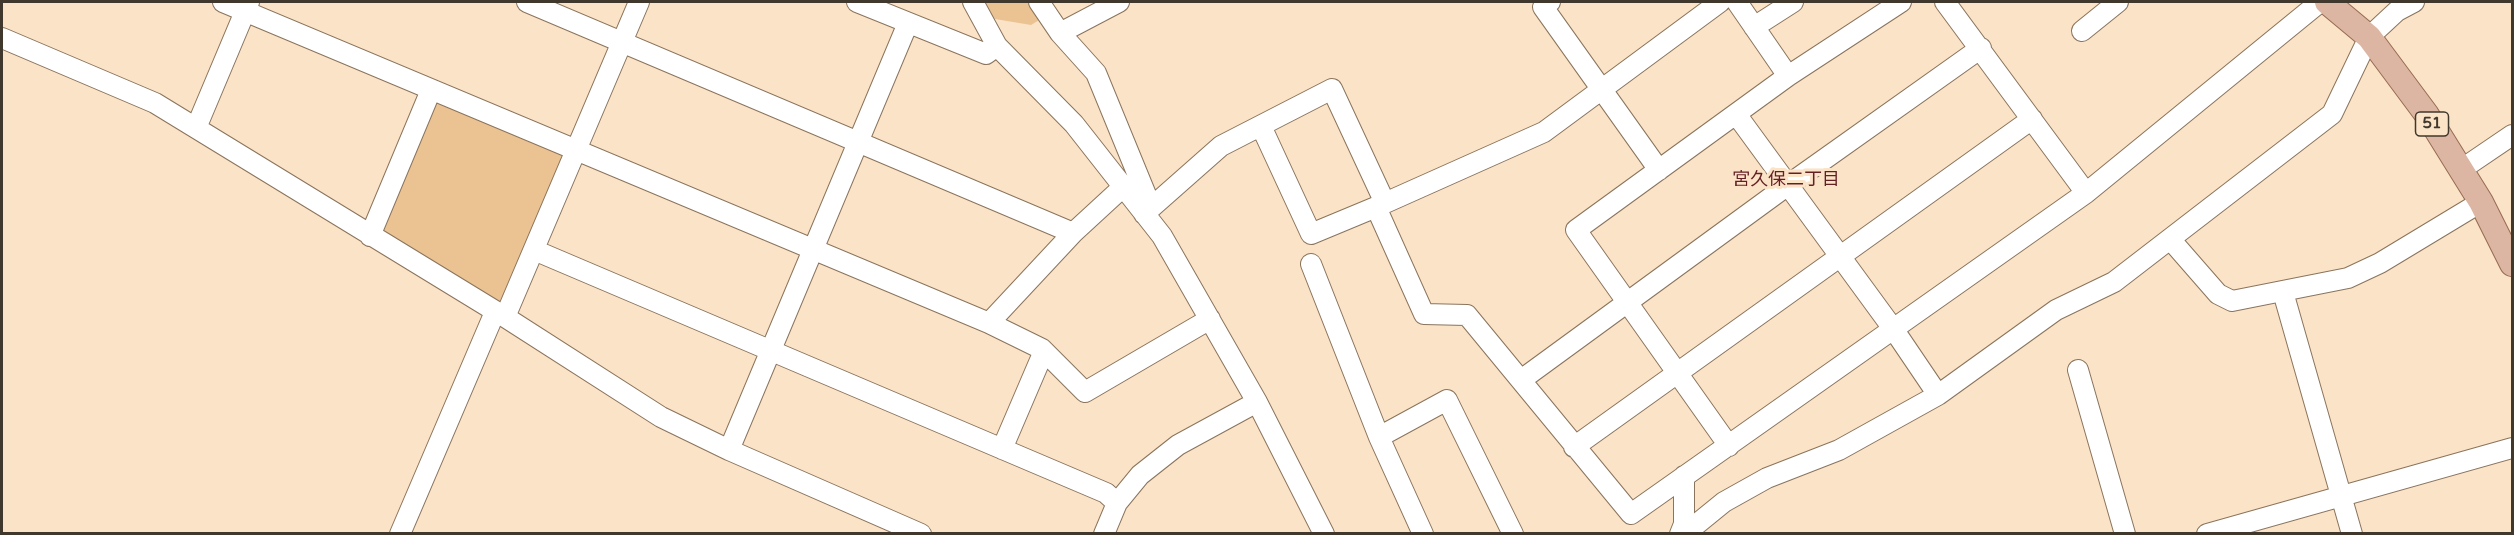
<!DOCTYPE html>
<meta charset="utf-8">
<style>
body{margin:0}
#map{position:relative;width:2514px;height:535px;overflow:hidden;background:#fbe3c8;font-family:"Varela Round",sans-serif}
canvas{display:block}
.frame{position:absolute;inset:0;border:3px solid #41382d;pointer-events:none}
</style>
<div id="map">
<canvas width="2514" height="535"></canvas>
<div class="frame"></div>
</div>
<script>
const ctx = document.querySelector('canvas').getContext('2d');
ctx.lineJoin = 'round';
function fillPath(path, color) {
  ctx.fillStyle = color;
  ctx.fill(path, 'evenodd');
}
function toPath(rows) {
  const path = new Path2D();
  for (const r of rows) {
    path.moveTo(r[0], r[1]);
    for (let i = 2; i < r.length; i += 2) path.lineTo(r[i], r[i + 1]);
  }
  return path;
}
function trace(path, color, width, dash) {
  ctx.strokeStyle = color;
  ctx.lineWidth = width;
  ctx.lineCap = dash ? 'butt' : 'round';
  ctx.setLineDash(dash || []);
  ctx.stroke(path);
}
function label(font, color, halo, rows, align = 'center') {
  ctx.font = font + ' "Varela Round","Noto Sans JP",sans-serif';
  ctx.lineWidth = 6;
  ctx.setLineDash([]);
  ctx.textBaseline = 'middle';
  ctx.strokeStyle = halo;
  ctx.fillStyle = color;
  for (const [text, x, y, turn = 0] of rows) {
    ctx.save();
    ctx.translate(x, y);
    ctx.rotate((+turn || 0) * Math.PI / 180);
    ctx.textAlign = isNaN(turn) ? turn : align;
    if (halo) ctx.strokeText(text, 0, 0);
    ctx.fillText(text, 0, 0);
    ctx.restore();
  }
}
const green = toPath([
 [979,2,1030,2,1041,19,1031,25,995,19],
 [431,90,576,150,505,317,370,236]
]);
const minor = toPath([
 [223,2,989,323,1042,349,1085,392,1210,319],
 [527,2,1073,233],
 [857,2,986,54,997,46],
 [973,2,997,46,1074,124,1162,236,1257,402,1324,534],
 [1039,2,1060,33,1096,73,1151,207],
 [1550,2,1543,7,1659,170],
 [1737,2,1788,76],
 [1945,2,2086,193],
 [1754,27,1793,2],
 [2082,31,2118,2],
 [1060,33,1119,2],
 [2,38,155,103,505,317,661,417,729,450,921,534],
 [1736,114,1894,330,1938,395],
 [1261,126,1311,234,1376,207,1544,132,1720,2],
 [196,128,249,2],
 [2462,169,2512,135],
 [1376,207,1424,314,1467,315,1631,514,2086,193,2320,2],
 [1144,214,1221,146,1332,89,1385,203],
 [370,236,431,90],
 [2170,239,2218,294,2232,301,2348,278,2380,263,2481,202],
 [534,250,1106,493,1117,503],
 [1311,264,1379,437,1423,534],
 [2283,292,2352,534],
 [505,317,639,2],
 [989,323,1073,233,1123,187],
 [2078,370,2125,534],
 [1521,380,1788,185,1981,48],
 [1379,437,1447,400,1513,534],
 [1729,446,1576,230,1788,76,1901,2],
 [1574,447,2032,119],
 [1002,449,1044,351],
 [729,450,908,23],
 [1684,524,1692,528,1724,502,1767,478,1839,450,1938,395,2056,310,2114,282,2332,114,2369,37,2397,11,2414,2],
 [400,534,495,312],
 [1104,534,1117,503,1140,475,1178,445,1257,402],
 [1680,534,1684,524,1684,476],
 [2207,534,2512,448]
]);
const major = toPath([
 [2327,2,2369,37,2427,115,2481,202,2512,264]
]);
const shields = [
 [2432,124,33]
];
const shieldNames = [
 ["51",2432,124]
];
const neighbourhoodNames = [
 ["宮久保二丁目",1786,180]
];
fillPath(green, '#ebc393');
trace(minor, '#8a745c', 22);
trace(major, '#966b51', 26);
trace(minor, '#fff', 20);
trace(major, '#dcb6a2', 24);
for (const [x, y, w] of shields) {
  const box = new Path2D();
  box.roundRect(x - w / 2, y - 12, w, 24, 4.5);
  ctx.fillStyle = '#fbe3c8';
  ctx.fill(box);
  trace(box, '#41382d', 1.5);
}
label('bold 15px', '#41382d', null, shieldNames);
label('18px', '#641f23', '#fbe3c8', neighbourhoodNames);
</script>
